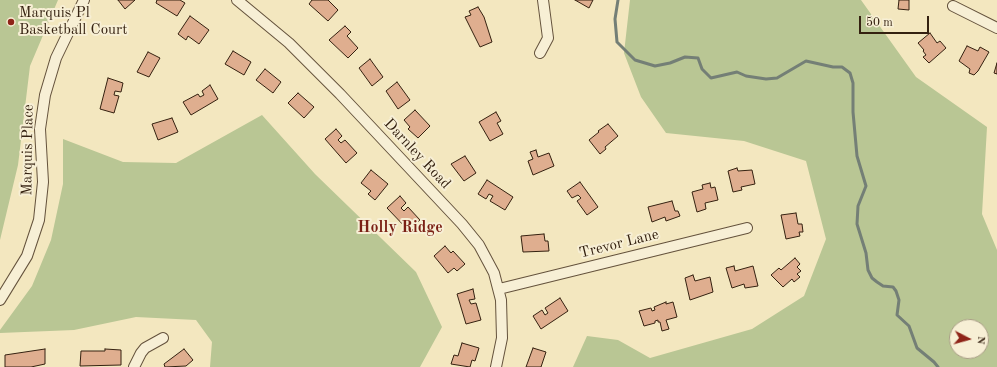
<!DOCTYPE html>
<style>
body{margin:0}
#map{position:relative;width:997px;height:367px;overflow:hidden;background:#f3e7bf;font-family:"Old Standard TT",serif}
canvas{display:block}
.north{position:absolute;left:949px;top:319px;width:40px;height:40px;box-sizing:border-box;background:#f7efd5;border:1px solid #a99d86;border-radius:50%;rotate:96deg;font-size:11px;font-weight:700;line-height:16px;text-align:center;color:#342110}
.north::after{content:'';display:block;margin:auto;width:14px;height:18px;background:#8f2418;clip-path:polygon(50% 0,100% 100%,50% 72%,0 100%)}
.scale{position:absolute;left:859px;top:16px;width:70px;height:18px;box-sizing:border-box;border:2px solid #342110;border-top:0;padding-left:5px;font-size:12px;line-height:14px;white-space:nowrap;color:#342110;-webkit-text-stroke:3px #f7efd5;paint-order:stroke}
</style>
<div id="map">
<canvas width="997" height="367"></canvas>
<div class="north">N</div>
<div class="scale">50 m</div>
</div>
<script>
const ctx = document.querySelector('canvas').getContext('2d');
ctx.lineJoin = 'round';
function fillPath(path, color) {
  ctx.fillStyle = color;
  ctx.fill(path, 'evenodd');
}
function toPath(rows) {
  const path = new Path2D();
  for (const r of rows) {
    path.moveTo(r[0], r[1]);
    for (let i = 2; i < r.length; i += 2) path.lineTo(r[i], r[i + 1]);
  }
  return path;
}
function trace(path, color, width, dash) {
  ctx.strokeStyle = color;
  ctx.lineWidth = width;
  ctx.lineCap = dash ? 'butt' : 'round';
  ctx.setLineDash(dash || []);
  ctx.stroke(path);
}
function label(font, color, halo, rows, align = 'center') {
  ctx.font = font + ' "Old Standard TT",serif';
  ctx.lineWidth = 4;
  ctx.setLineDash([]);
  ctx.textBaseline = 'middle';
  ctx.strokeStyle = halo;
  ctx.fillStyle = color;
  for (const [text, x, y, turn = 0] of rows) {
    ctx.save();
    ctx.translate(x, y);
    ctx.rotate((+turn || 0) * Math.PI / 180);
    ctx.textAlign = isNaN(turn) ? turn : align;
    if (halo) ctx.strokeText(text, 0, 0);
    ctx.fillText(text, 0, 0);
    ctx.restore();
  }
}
const green = toPath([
 [0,0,58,0,30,66,18,165,0,240],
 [630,0,861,0,916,77,987,127,982,214,997,250,997,367,573,367,587,336,618,340,650,358,752,329,804,296,826,239,806,161,744,141,666,133,641,97,624,53],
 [957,327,981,327,981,351,957,351],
 [262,115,315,174,416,272,442,327,420,367,210,367,212,342,196,320,136,317,74,330,0,333,0,330,32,286,51,240,63,184,63,139,123,162,176,163]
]);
const stream = toPath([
 [618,0,615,19,617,42,635,60,655,66,670,63,685,57,698,58,702,69,711,78,737,72,746,76,766,79,777,78,806,61,833,67,842,67,850,73,853,83,853,112,857,156,866,186,858,206,857,224,866,253,868,270,872,278,877,282,883,286,893,287,896,291,899,300,897,315,909,326,917,348,934,362,938,367]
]);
const building = toPath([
 [118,0,135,0,125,9,118,0],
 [157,0,180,0,185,3,177,16,156,3,157,0],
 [312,0,328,0,338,10,328,21,309,4,312,0],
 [575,0,593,0,589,8,575,0],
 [899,0,909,0,909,10,898,9,899,0],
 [478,7,484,17,492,42,480,47,465,17,471,15,469,11,478,7],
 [190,16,209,30,199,44,188,36,186,40,178,34,190,16],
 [345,26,351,32,347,36,358,48,348,58,329,40,345,26],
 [930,33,937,43,940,41,946,48,929,63,923,57,926,55,923,51,924,50,918,43,930,33],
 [967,46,978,51,980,47,989,52,978,71,974,75,969,73,970,69,959,61,967,46],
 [233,51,251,62,244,75,225,64,233,51],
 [148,52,160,58,149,77,137,72,148,52],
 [370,59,383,77,372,86,359,68,370,59],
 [997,63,997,74,994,73,997,63],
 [265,69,281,82,273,93,256,80,265,69],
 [108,78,123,83,121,92,115,91,114,95,119,96,114,113,100,109,108,78],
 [397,82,410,100,398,109,386,91,397,82],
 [210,85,218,99,191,115,183,102,198,94,200,97,204,95,202,91,210,85],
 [298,93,314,107,304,118,288,103,298,93],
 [415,110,430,126,418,138,408,129,410,127,404,120,415,110],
 [496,112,501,121,497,123,503,134,490,141,479,122,496,112],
 [172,118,178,132,158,140,152,124,172,118],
 [608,124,618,136,605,147,606,149,600,154,589,140,599,132,598,131,608,124],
 [336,129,342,136,338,140,341,143,345,140,357,153,346,163,325,139,336,129],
 [536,150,538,157,549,153,554,166,533,175,528,161,533,159,530,152,536,150],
 [465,156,476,173,464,181,451,164,465,156],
 [737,168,738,171,752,170,755,184,741,187,742,190,733,192,728,171,737,168],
 [371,170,388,184,375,200,368,194,371,191,361,183,371,170],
 [487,180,513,197,505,210,490,201,493,196,489,194,486,199,478,194,487,180],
 [580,182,598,207,587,215,577,201,581,198,578,195,572,198,567,191,580,182],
 [710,183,711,188,715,187,718,200,705,203,706,209,697,212,692,192,703,189,702,185,710,183],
 [400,196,406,203,401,208,404,211,408,207,420,220,409,231,387,208,400,196],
 [672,201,675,211,678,211,680,216,666,221,665,217,652,222,648,207,672,201],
 [796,213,798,224,802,224,803,232,799,232,800,236,786,239,781,215,796,213],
 [544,234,545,241,548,241,549,251,523,252,521,236,544,234],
 [445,246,451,253,453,251,465,264,457,271,454,268,448,273,434,256,445,246],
 [795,258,800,264,797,267,801,271,797,274,800,277,794,282,792,279,783,287,771,275,779,268,781,270,795,258],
 [734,266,735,271,753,266,758,286,745,288,744,284,732,288,726,268,734,266],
 [693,275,695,281,710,277,713,292,690,300,685,278,693,275],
 [473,289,475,299,469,300,471,304,476,303,481,320,466,324,457,294,473,289],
 [560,298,568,311,541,329,533,316,542,310,545,315,548,313,545,308,560,298],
 [666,302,666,304,673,302,677,317,666,320,669,329,662,331,660,322,658,322,658,320,655,321,655,323,644,326,639,311,651,308,652,311,655,310,654,307,666,302],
 [462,343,479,348,475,361,472,360,470,367,451,364,454,355,458,356,462,343],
 [533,348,546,352,541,367,526,367,533,348],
 [45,349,45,364,31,367,5,367,5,355,45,349],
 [105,349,121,350,121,365,80,366,81,351,105,351,105,349],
 [184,349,193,360,186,366,165,367,164,364,184,349]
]);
const street = toPath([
 [237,0,289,43,340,94,462,224,479,245,494,273,501,300,502,338,496,367],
 [953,6,997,28],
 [540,53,548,38,543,0],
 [499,289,747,228],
 [0,300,27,256,39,220,43,182,40,129,45,95,56,58,84,0],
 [134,367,141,353,145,348,163,338]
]);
const markers = [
 [11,22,4,"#8f2418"]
];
const poiNames = [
 ["Marquis Pl",19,13],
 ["Basketball Court",19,30]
];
const streetNames = [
 ["Marquis Place",28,150,-89],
 ["Darnley Road",417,154,47],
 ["Trevor Lane",619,244,-14]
];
const neighbourhoodNames = [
 ["Holly Ridge",400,228]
];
fillPath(green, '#b9c694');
trace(stream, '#747f76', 3);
fillPath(building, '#dfae8f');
trace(building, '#342110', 1);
trace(street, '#64523c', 12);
trace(street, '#f7efd5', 10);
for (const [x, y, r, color] of markers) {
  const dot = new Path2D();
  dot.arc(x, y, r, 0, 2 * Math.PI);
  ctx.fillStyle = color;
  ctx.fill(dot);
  trace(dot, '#f7efd5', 1.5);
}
label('15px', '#342110', '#f7efd5', poiNames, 'left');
label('15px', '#342110', '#f7efd5', streetNames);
label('bold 16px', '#7a1f14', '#f7efd5', neighbourhoodNames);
</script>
